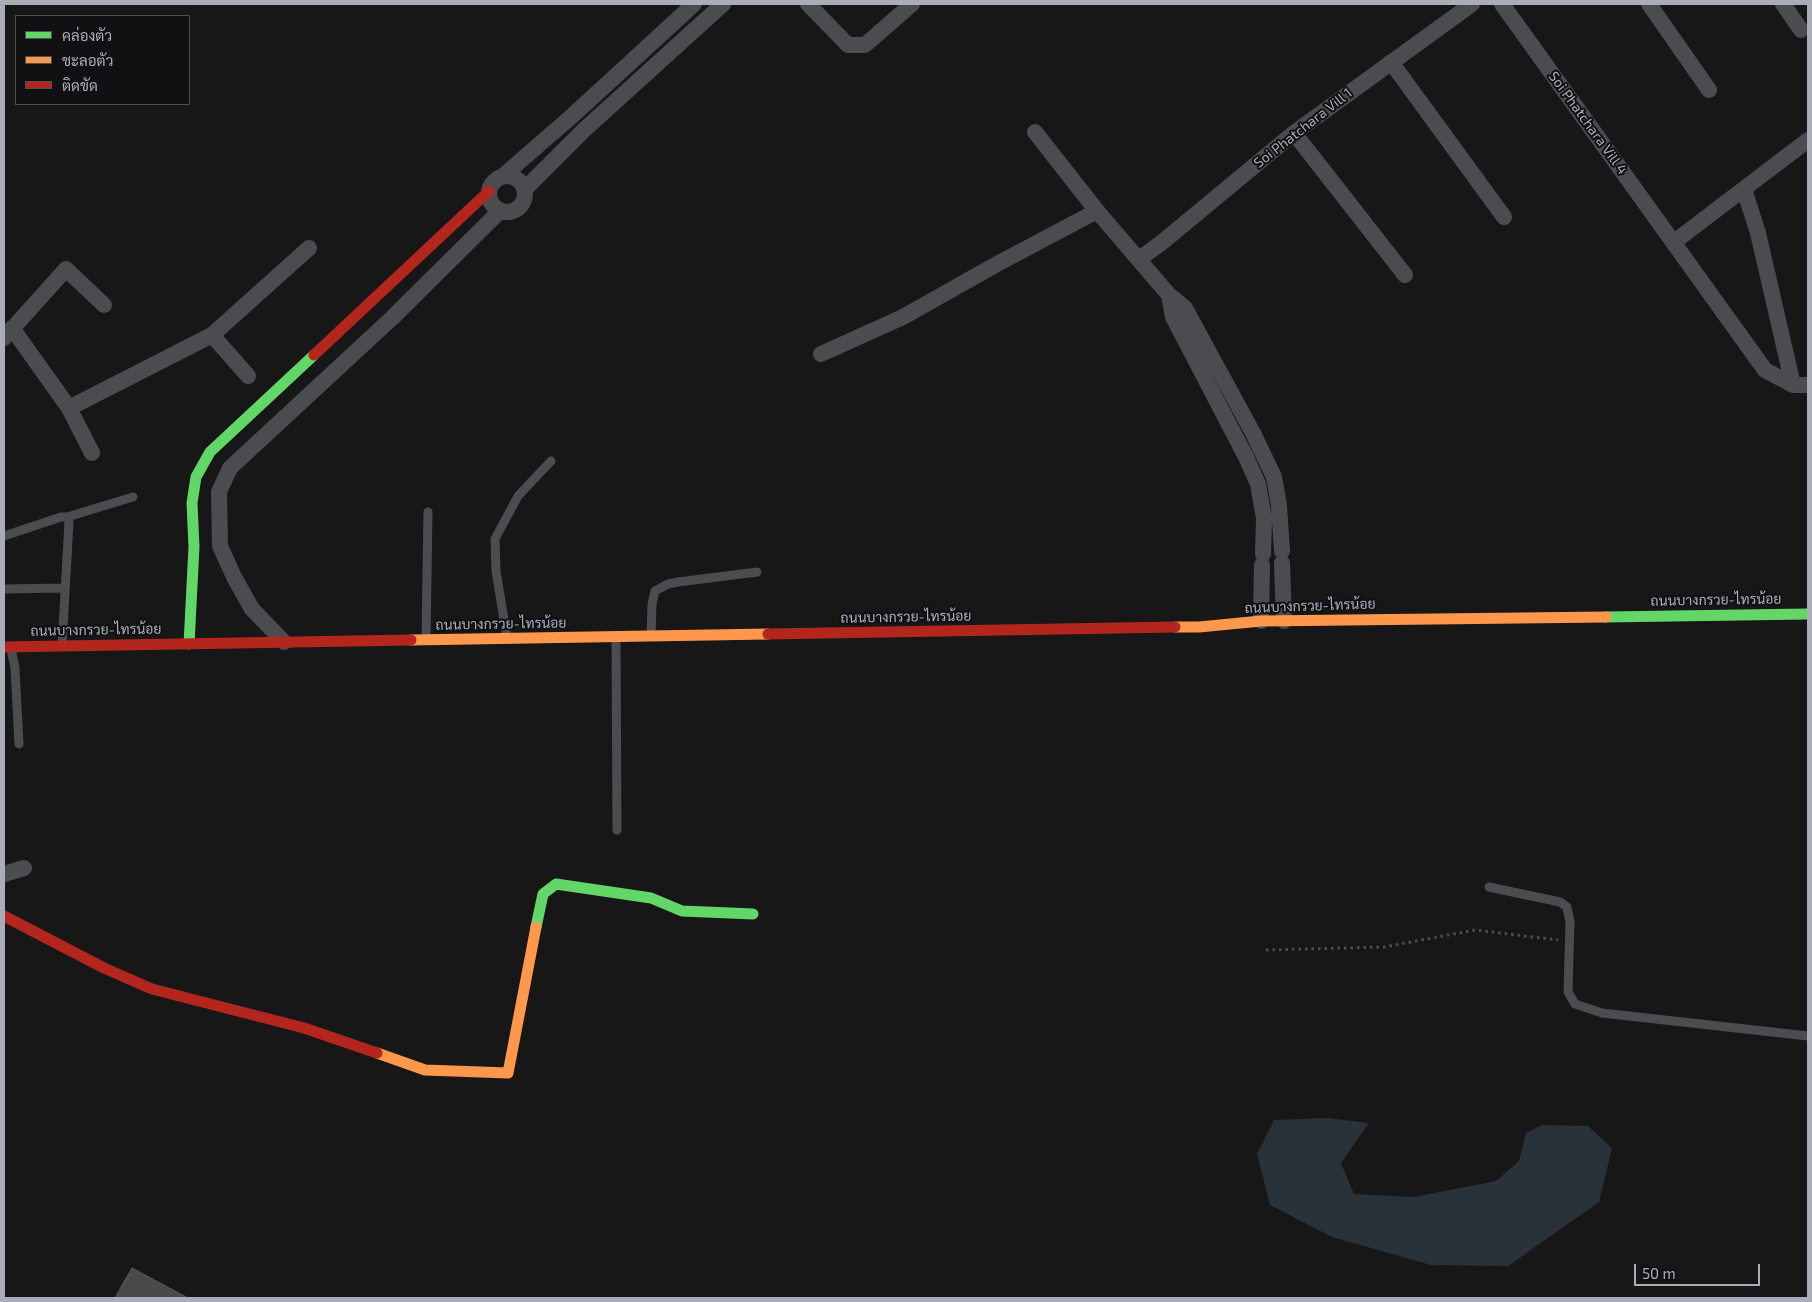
<!DOCTYPE html>
<meta charset="utf-8">
<style>
body{margin:0}
#map{position:relative;width:1812px;height:1302px;overflow:hidden;background:#171717;font-family:"Exo 2",Sarabun,sans-serif}
canvas{display:block}
.frame{position:absolute;inset:0;border:5px solid #a8adb8;pointer-events:none}
.legend{position:absolute;left:15px;top:15px;width:175px;height:90px;box-sizing:border-box;background:#111113;border:1px solid #4d4f55;margin:0;padding:6px 9px;list-style:none;font-size:15px;color:#a8adb8}
.legend li{display:flex;align-items:center;gap:10px;height:25px}
.legend b{width:25px;border:1px solid #4d4f55}
.scale{position:absolute;left:1634px;top:1264px;width:126px;height:22px;box-sizing:border-box;border:2px solid #a8adb8;border-top:0;padding-left:6px;font-size:15px;line-height:18px;white-space:nowrap;color:#a8adb8;-webkit-text-stroke:4px #111113;paint-order:stroke}
</style>
<div id="map">
<canvas width="1812" height="1302"></canvas>
<div class="frame"></div>
<ul class="legend">
<li><b style="height:6px;background:#63d668"></b>คล่องตัว</li>
<li><b style="height:6px;background:#ff974d"></b>ชะลอตัว</li>
<li><b style="height:6px;background:#b3261e"></b>ติดขัด</li>
</ul>
<div class="scale">50 m</div>
</div>
<script>
const ctx = document.querySelector('canvas').getContext('2d');
ctx.lineJoin = 'round';
function fillPath(path, color) {
  ctx.fillStyle = color;
  ctx.fill(path, 'evenodd');
}
function toPath(rows) {
  const path = new Path2D();
  for (const r of rows) {
    if (r.length === 3) {
      path.moveTo(r[0] + r[2], r[1]);
      path.arc(r[0], r[1], r[2], 0, 2 * Math.PI);
      continue;
    }
    path.moveTo(r[0], r[1]);
    for (let i = 2; i < r.length; i += 2) path.lineTo(r[i], r[i + 1]);
  }
  return path;
}
function trace(path, color, width, dash) {
  ctx.strokeStyle = color;
  ctx.lineWidth = width;
  ctx.lineCap = dash ? 'butt' : 'round';
  ctx.setLineDash(dash || []);
  ctx.stroke(path);
}
function label(font, color, halo, rows, align = 'center') {
  ctx.font = font + ' "Exo 2",Sarabun,sans-serif';
  ctx.lineWidth = 4;
  ctx.setLineDash([]);
  ctx.textBaseline = 'middle';
  ctx.strokeStyle = halo;
  ctx.fillStyle = color;
  for (const [text, x, y, turn = 0] of rows) {
    ctx.save();
    ctx.translate(x, y);
    ctx.rotate((+turn || 0) * Math.PI / 180);
    ctx.textAlign = isNaN(turn) ? turn : align;
    if (halo) ctx.strokeText(text, 0, 0);
    ctx.fillText(text, 0, 0);
    ctx.restore();
  }
}
const water = toPath([
 [1327,1118,1369,1123,1341,1163,1354,1194,1414,1197,1496,1181,1519,1161,1526,1133,1542,1125,1588,1126,1612,1148,1599,1202,1508,1266,1431,1265,1332,1237,1270,1205,1257,1154,1274,1120]
]);
const path = toPath([
 [1266,950,1384,947,1475,930,1558,940]
]);
const lane = toPath([
 [4,536,61,517,67,517,133,497],
 [4,589,64,588],
 [651,636,652,604,655,591,668,584,678,582,757,572],
 [616,637,617,830],
 [507,638,496,571,495,539,518,496,551,461],
 [426,640,428,512],
 [62,646,69,522,67,517],
 [11,649,15,668,19,744],
 [1489,887,1560,902,1567,907,1570,922,1568,992,1575,1004,1602,1013,1808,1036]
]);
const street = toPath([
 [808,4,848,45,865,45,912,4],
 [1502,4,1765,370,1793,385,1808,385],
 [1649,4,1709,90],
 [1783,4,1801,30],
 [1391,62,1504,217],
 [1035,132,1097,211,1169,295,1185,308,1253,433,1274,477,1279,505,1282,551],
 [1294,133,1405,275],
 [507,194,18],
 [503,176,572,116,694,4],
 [525,189,584,130,723,4],
 [1744,189,1758,233,1793,385],
 [1674,242,1808,140],
 [1139,259,1160,244,1294,133,1472,4],
 [1169,295,1173,317,1246,457,1258,484,1264,518,1263,554],
 [12,328,69,408,92,453],
 [212,335,248,376],
 [4,338,66,269,104,305],
 [821,354,903,317,997,264,1097,211],
 [69,408,212,335,309,248],
 [1282,563,1284,621],
 [1261,621,1262,565],
 [284,642,252,609,234,577,220,546,219,492,230,468,392,318,500,211],
 [4,874,24,868]
]);
const fast = toPath([
 [1606,617,1808,614],
 [189,644,194,547,192,503,196,477,210,452,314,355],
 [536,927,543,894,556,884,651,898,682,911,753,914]
]);
const slow = toPath([
 [1175,627,1199,627,1261,621,1606,617],
 [411,640,768,634],
 [377,1053,425,1070,508,1073,536,927]
]);
const jam = toPath([
 [314,355,489,191],
 [768,634,1175,627],
 [4,647,411,640],
 [4,916,104,968,152,989,304,1028,377,1053]
]);
const wall = toPath([
 [132,1268,188,1298,114,1298,124,1280]
]);
const building = toPath([
 [132,1268,188,1298,116,1298,132,1268]
]);
const streetNames = [
 ["Soi Phatchara Vill 4",1588,123,54],
 ["Soi Phatchara Vill 1",1303,128,-38],
 ["ถนนบางกรวย-ไทรน้อย",1716,600,-1],
 ["ถนนบางกรวย-ไทรน้อย",1310,606,-2],
 ["ถนนบางกรวย-ไทรน้อย",906,617,-1],
 ["ถนนบางกรวย-ไทรน้อย",501,624,-1],
 ["ถนนบางกรวย-ไทรน้อย",96,630,-1]
];
fillPath(water, '#2a3239');
trace(path, '#4d4e52', 3, [2.5, 4]);
trace(lane, '#4b4c50', 9);
trace(street, '#4b4c50', 16);
trace(fast, '#63d668', 11);
trace(slow, '#ff974d', 11);
trace(jam, '#b3261e', 11);
fillPath(wall, '#3d3d3f');
fillPath(building, '#49494c');
trace(building, '#58595d', 1);
label('14px', '#a8adb8', '#111113', streetNames);
</script>
